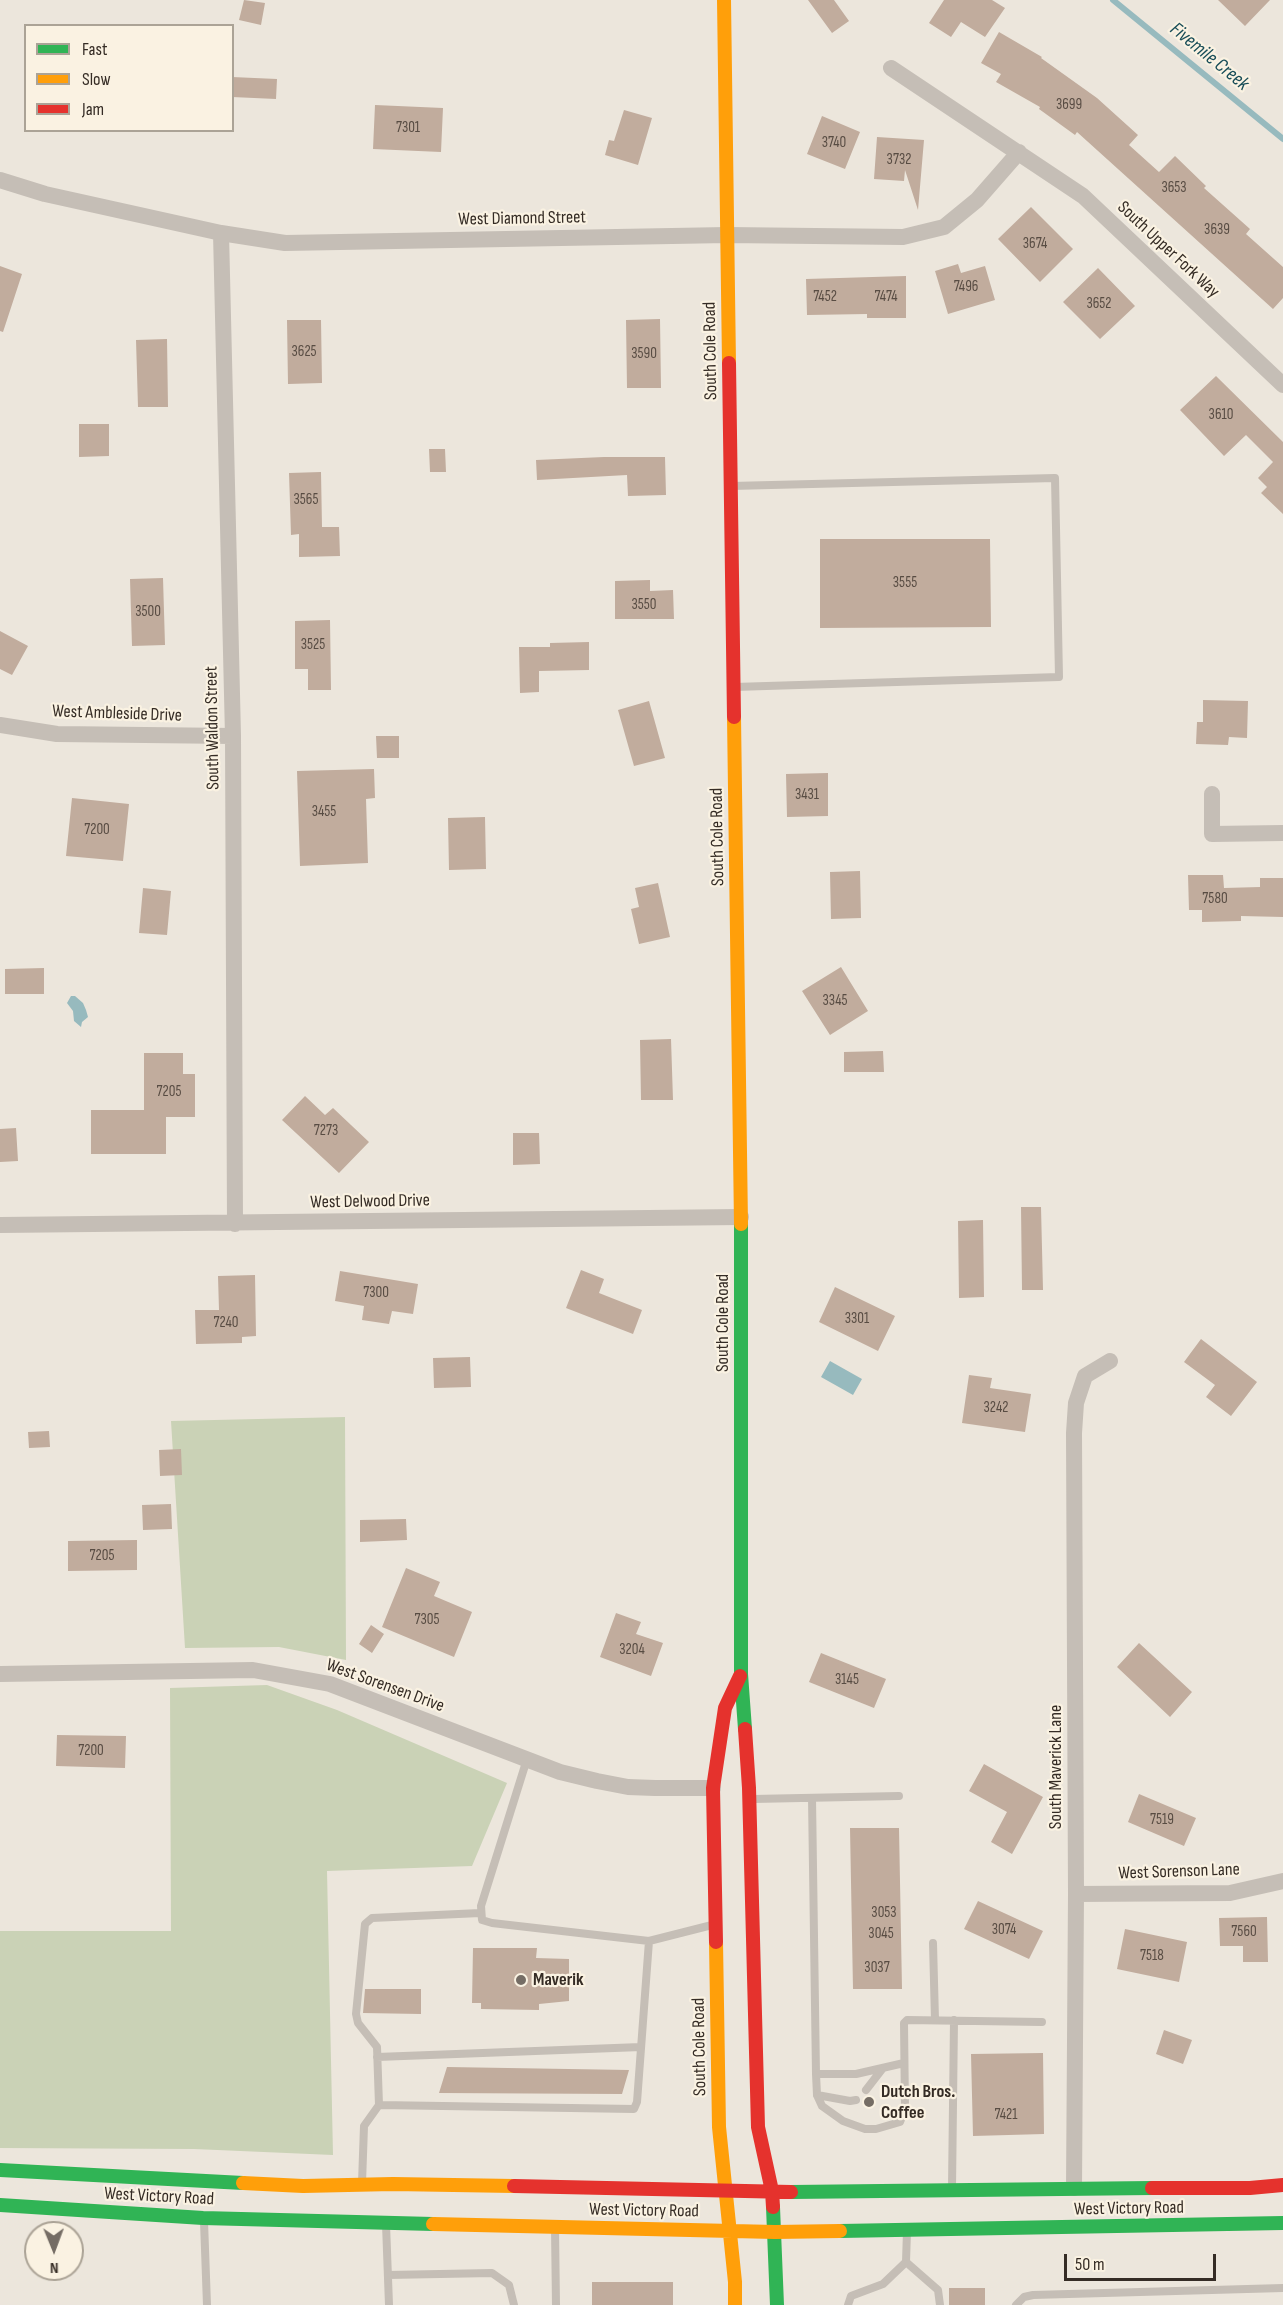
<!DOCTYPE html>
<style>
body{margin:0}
#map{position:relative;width:1283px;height:2305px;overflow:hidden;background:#ece6dc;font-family:"Sofia Sans Condensed",sans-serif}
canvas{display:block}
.legend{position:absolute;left:24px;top:24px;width:210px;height:108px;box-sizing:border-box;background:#faf2e2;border:2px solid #aba396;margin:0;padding:8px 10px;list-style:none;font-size:18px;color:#352c25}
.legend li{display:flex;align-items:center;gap:12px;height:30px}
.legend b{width:30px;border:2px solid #aba396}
.north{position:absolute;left:24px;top:2221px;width:60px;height:60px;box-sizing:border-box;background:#faf2e2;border:2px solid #aba396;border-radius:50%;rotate:179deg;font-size:16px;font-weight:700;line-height:24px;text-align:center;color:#352c25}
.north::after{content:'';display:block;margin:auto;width:21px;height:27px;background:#756d65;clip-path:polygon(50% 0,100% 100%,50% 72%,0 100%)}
.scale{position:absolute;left:1064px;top:2254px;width:152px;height:27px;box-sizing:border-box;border:3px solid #352c25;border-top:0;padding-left:8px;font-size:18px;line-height:21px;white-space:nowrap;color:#352c25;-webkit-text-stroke:4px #faf2e2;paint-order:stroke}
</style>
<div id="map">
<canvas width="1283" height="2305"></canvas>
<ul class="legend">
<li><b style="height:8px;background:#30b455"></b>Fast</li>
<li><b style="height:8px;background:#ff9f0a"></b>Slow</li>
<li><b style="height:8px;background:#e5322d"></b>Jam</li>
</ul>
<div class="north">N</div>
<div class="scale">50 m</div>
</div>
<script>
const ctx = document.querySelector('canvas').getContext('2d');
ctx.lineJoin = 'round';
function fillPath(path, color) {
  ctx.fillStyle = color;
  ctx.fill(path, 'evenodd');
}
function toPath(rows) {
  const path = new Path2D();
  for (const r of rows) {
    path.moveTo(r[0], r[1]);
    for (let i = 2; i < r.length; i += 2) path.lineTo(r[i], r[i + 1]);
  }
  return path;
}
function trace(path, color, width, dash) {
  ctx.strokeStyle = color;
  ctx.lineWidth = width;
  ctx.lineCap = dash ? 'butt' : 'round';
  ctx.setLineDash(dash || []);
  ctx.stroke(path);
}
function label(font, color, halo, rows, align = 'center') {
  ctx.font = font + ' "Sofia Sans Condensed",sans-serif';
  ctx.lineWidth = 4.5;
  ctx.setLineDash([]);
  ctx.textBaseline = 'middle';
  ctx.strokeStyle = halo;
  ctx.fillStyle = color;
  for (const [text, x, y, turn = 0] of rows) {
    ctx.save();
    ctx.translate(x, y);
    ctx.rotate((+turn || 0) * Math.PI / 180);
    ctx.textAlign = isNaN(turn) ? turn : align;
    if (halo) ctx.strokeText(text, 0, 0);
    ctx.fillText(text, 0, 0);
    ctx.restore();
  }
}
const green = toPath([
 [345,1417,346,1660,279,1647,185,1648,171,1421],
 [267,1685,337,1710,507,1783,472,1866,327,1871,333,2155,194,2149,0,2148,0,1931,171,1931,170,1688]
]);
const water = toPath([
 [71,996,75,996,83,1003,86,1010,88,1017,82,1022,81,1027,74,1021,73,1011,67,1003],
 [830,1361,862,1379,853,1395,821,1377]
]);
const stream = toPath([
 [1113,0,1283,139]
]);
const building = toPath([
 [244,0,265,3,261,25,239,20],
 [808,0,834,0,849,21,832,33],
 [944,0,992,0,1005,8,985,37,961,22,951,37,929,23],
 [1218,0,1270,0,1245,26],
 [999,32,1042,57,1041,58,1097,98,1138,135,1129,145,1159,172,1175,156,1206,186,1204,188,1250,229,1246,234,1283,267,1283,298,1273,309,1077,132,1075,135,1039,109,1040,107,996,82,1001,74,981,63],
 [232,77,277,79,276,99,232,97],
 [375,105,443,108,441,152,373,149],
 [624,110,652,118,638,165,605,155,609,140,614,141],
 [822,116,860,132,845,169,807,154],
 [877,137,924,140,918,210,905,170,904,181,874,179],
 [1031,207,1073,249,1040,282,998,239],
 [958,264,961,273,985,266,995,300,948,314,935,271],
 [0,266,22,274,3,332,0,331],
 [1098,268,1135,306,1100,339,1063,302],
 [906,276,906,318,867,318,867,314,807,315,806,279],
 [660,319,661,388,627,388,626,320],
 [287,320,321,320,322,383,288,384],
 [167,339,168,407,138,407,136,340],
 [1216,376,1283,442,1283,514,1261,493,1267,487,1258,478,1273,462,1246,435,1224,456,1180,410],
 [79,424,109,424,109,456,79,457],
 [429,449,445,449,446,472,430,472],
 [604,457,665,457,666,495,628,496,627,475,537,480,536,460],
 [321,472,322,527,339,527,340,556,299,557,299,534,291,535,289,473],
 [820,539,990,539,991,627,820,628],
 [163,578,165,645,132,646,130,579],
 [650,580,650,591,673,590,674,619,615,619,615,581],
 [330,620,331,690,308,690,308,669,295,669,295,621],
 [0,631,28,646,12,675,0,669],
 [589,642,589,670,539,671,539,692,520,693,519,647,550,647,550,643],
 [1203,700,1248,701,1247,738,1229,737,1228,745,1196,744,1197,722,1203,722],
 [649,701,665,758,634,766,618,710],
 [376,736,399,736,399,758,377,758],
 [374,769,375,798,366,799,368,863,300,866,297,771],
 [828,773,828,816,787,817,786,774],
 [72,798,129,804,123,861,66,856],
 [485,817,486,869,449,870,448,818],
 [860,871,861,918,831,919,830,872],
 [1188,875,1223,875,1224,888,1260,887,1260,878,1283,878,1283,917,1241,916,1241,921,1202,922,1202,910,1189,910],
 [658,883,670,937,639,944,631,909,639,907,635,888],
 [143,888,171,891,167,935,139,933],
 [841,967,868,1011,830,1035,802,991],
 [44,968,44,994,5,994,5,969],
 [671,1039,673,1100,641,1100,640,1040],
 [883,1051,884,1072,844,1072,844,1052],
 [144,1053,183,1053,183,1074,195,1074,195,1117,166,1117,166,1154,91,1154,91,1110,144,1110],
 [305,1096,325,1115,333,1108,369,1142,339,1173,282,1120],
 [16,1128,18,1161,0,1162,0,1129],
 [513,1133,539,1133,540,1164,513,1165],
 [1021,1207,1041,1207,1043,1290,1022,1290],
 [983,1220,984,1297,959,1298,958,1221],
 [581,1270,604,1279,599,1293,642,1310,633,1334,566,1308],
 [340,1271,418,1284,413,1314,392,1311,389,1324,362,1320,364,1306,335,1301],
 [255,1275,256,1336,242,1337,242,1343,196,1344,195,1310,219,1310,218,1276],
 [835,1287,895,1316,878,1351,819,1322],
 [1201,1339,1257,1382,1231,1416,1206,1397,1215,1385,1184,1362],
 [470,1357,471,1387,434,1388,433,1358],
 [969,1375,992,1378,990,1388,1031,1394,1025,1432,962,1423],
 [49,1431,50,1447,29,1448,28,1432],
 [181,1449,182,1475,160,1476,159,1450],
 [171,1504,172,1529,143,1530,142,1505],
 [406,1519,407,1540,360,1542,360,1520],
 [137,1540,137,1570,68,1571,68,1541],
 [406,1568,440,1582,434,1596,472,1612,454,1657,382,1627],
 [616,1613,641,1622,636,1634,663,1643,651,1676,600,1657],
 [371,1625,384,1634,372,1653,359,1644],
 [1139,1643,1192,1692,1170,1717,1117,1667],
 [821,1653,886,1679,874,1708,809,1682],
 [57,1735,126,1736,125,1768,56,1766],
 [984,1764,1043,1797,1012,1854,991,1842,1007,1812,969,1791],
 [1139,1794,1196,1818,1184,1846,1128,1822],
 [850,1828,899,1828,902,1989,853,1989],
 [978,1901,1043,1931,1029,1959,964,1929],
 [1267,1917,1268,1962,1243,1962,1243,1946,1220,1946,1219,1918],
 [1125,1929,1187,1942,1179,1982,1117,1969],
 [473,1948,537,1948,536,1958,569,1959,569,2001,539,2004,539,2010,481,2009,481,2003,472,2003],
 [365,1989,421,1989,421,2014,363,2013],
 [1164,2030,1192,2040,1183,2064,1156,2054],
 [1043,2053,1044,2134,973,2136,971,2054],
 [447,2067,629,2070,622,2094,439,2093],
 [592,2282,673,2282,673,2305,592,2305],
 [949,2288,985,2288,985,2305,949,2305]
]);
const lane = toPath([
 [731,486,1055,478,1059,677,734,687],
 [527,1759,481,1906,482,1920,492,1923,649,1941,712,1925],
 [812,1798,816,2074,817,2095,822,2106,843,2121,865,2129,876,2129,900,2122,905,2109,904,2023,907,2020,1042,2022],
 [753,1799,899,1796],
 [933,1943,935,2020],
 [377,2057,641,2047],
 [816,2074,856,2074,904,2063],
 [866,2090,883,2068],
 [817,2095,850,2101,856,2100],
 [379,2105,377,2047,358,2023,356,2014,365,1924,372,1918,480,1913],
 [362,2183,364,2126,379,2105,634,2109,637,2102,649,1941],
 [952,2188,954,2020],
 [204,2221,207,2305],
 [386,2224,389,2305],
 [555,2228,556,2305],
 [906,2262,938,2290,940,2305],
 [388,2275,492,2273,509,2285,514,2305],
 [848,2305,851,2296,883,2284,906,2262,907,2231],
 [1016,2305,1024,2297,1033,2295,1283,2288]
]);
const street = toPath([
 [891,68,1083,196,1283,385],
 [0,180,45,194,221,233,285,243,727,235,903,237,944,227,977,200,1019,152],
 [221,233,233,736,235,1224],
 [0,725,57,734,233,736],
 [1212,794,1212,834,1283,833],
 [0,1225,741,1217],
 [0,1674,253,1670,330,1684,560,1772,597,1781,628,1787,655,1788,713,1788],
 [1076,1894,1230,1893,1283,1881],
 [1074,2188,1076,1894,1074,1433,1076,1403,1085,1376,1110,1361]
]);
const fast = toPath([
 [741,1224,741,1674,745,1729],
 [0,2170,243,2183],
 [791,2192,1152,2188],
 [0,2205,203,2218,433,2224],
 [773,2207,777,2305],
 [840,2231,1283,2223]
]);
const slow = toPath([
 [724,0,729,363],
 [734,717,741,1224],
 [716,1942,719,2127,735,2282,735,2305],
 [243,2183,303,2186,393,2184,514,2186],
 [433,2224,775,2232,840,2231]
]);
const jam = toPath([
 [729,363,734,717],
 [745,1729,749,1788,758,2127,772,2191,773,2207],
 [716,1942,713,1788,725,1708,740,1676],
 [514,2186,791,2192],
 [1152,2188,1250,2188,1283,2185]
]);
const markers = [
 [521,1980,6,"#756d65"],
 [869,2102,6,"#756d65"]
];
const numberNames = [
 ["3699",1069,105],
 ["7301",408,128],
 ["3740",834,143],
 ["3732",899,160],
 ["3653",1174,188],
 ["3639",1217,230],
 ["3674",1035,244],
 ["7496",966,287],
 ["7452",825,297],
 ["7474",886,297],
 ["3652",1099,304],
 ["3625",304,352],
 ["3590",644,354],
 ["3610",1221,415],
 ["3565",306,500],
 ["3555",905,583],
 ["3550",644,605],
 ["3500",148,612],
 ["3525",313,645],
 ["3431",807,795],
 ["3455",324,812],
 ["7200",97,830],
 ["7580",1215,899],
 ["3345",835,1001],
 ["7205",169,1092],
 ["7273",326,1131],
 ["7300",376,1293],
 ["3301",857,1319],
 ["7240",226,1323],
 ["3242",996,1408],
 ["7205",102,1556],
 ["7305",427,1620],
 ["3204",632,1650],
 ["3145",847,1680],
 ["7200",91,1751],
 ["7519",1162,1820],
 ["3053",884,1913],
 ["3074",1004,1930],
 ["7560",1244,1932],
 ["3045",881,1934],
 ["7518",1152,1956],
 ["3037",877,1968],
 ["7421",1006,2115]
];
const streetNames = [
 ["West Diamond Street",522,219,-1],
 ["South Upper Fork Way",1168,250,43],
 ["South Cole Road",711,351,-91],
 ["West Ambleside Drive",117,714,2],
 ["South Waldon Street",213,728,-91],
 ["South Cole Road",718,837,-91],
 ["West Delwood Drive",370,1202,-1],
 ["South Cole Road",723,1323,-90],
 ["West Sorensen Drive",385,1686,20],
 ["South Maverick Lane",1056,1767,-90],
 ["West Sorenson Lane",1179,1872,-2],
 ["South Cole Road",700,2047,-91],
 ["West Victory Road",159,2197,3],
 ["West Victory Road",1129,2209,-1],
 ["West Victory Road",644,2211,1]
];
const poiNames = [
 ["Maverik",533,1980],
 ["Dutch Bros.",881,2092],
 ["Coffee",881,2113]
];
const waterNames = [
 ["Fivemile Creek",1209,57,39]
];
fillPath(green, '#cad2b6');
fillPath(water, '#97babe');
trace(stream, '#97babe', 6);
fillPath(building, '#c1ac9d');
trace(lane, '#c5beb6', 8);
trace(street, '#c5beb6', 16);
trace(fast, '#30b455', 14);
trace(slow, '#ff9f0a', 14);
trace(jam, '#e5322d', 14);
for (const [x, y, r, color] of markers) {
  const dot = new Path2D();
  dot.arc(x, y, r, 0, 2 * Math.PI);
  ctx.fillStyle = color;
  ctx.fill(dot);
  trace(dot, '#faf2e2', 2);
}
label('15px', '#584c43', null, numberNames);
label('18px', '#352c25', '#faf2e2', streetNames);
label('bold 18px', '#352c25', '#faf2e2', poiNames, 'left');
label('italic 20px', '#184d58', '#faf2e2', waterNames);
</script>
